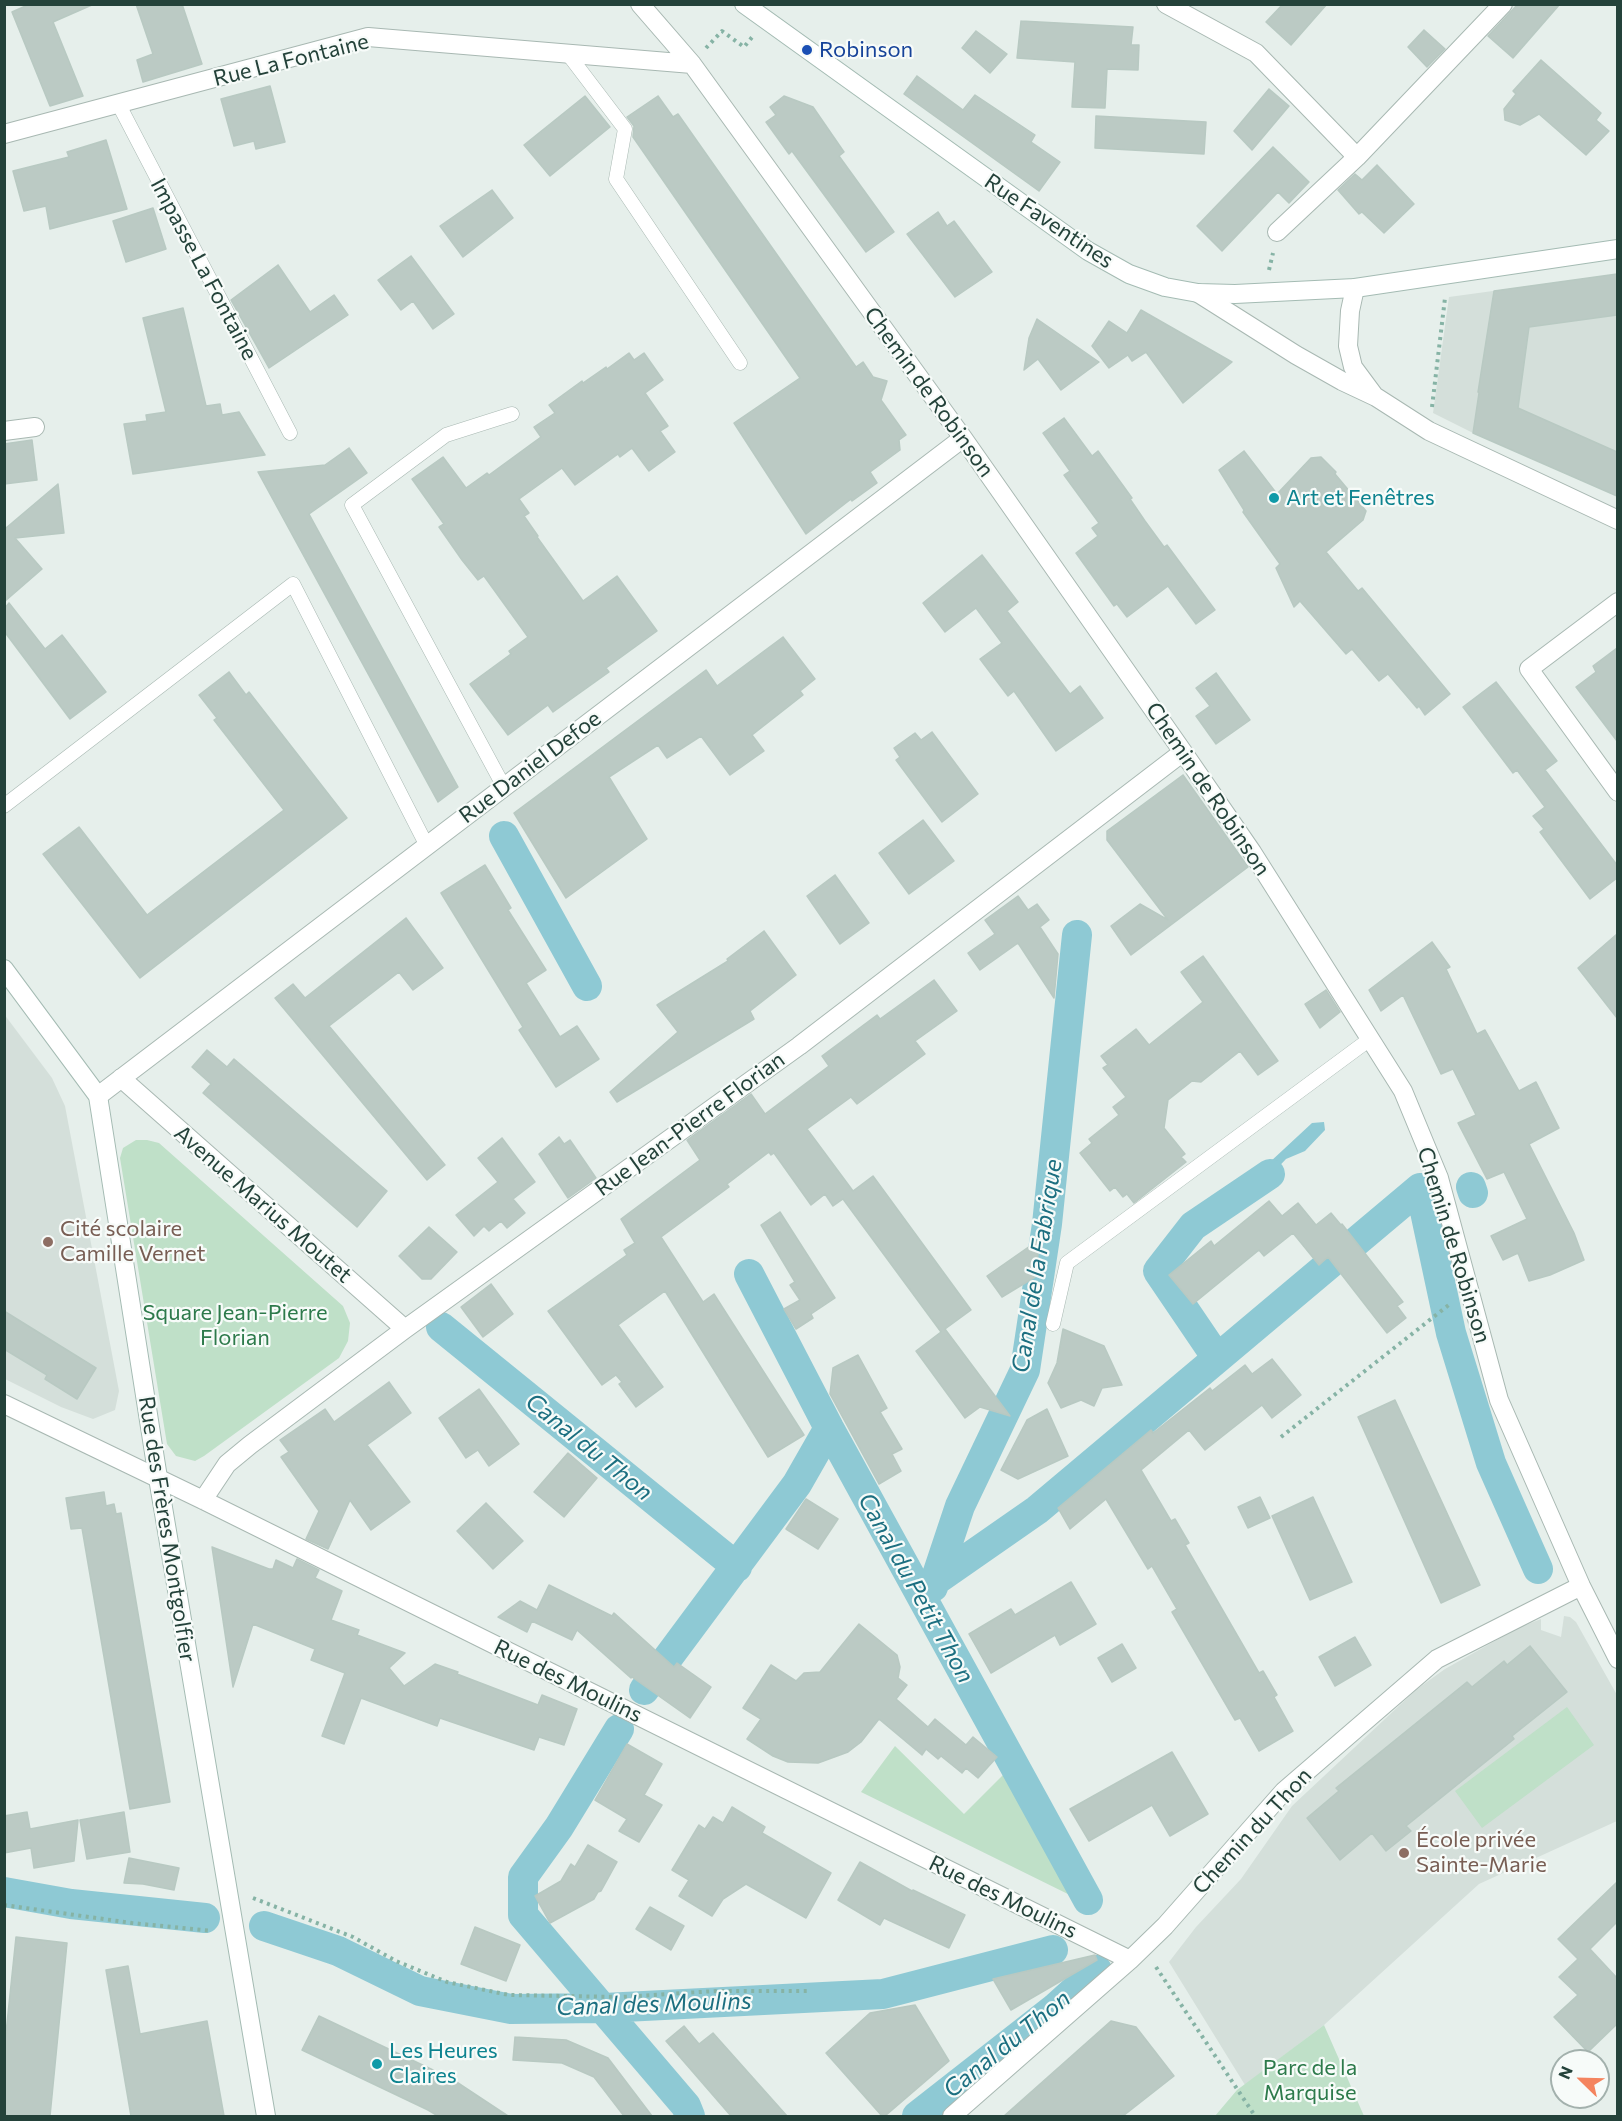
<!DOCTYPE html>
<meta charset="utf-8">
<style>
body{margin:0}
#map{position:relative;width:1622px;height:2121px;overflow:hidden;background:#e6efeb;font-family:Commissioner,sans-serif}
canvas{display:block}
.frame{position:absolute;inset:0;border:6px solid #24423a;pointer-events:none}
.north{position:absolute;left:1550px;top:2049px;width:60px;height:60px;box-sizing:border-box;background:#f7fbf9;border:2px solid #a3b1ad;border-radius:50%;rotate:293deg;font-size:16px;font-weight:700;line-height:24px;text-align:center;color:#24423a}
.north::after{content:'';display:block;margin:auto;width:21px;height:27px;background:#f4845f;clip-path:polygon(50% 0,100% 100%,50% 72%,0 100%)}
</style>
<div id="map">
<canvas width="1622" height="2121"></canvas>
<div class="frame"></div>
<div class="north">N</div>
</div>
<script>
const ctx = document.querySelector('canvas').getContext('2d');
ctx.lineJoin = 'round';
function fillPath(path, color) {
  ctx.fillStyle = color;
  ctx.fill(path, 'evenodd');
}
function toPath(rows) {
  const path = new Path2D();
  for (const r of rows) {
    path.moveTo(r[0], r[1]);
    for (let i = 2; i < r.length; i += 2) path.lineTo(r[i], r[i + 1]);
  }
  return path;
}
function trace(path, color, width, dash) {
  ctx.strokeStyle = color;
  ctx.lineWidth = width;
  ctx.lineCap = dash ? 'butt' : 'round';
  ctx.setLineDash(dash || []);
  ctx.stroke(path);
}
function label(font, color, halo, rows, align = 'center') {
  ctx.font = font + ' Commissioner,sans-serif';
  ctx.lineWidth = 4.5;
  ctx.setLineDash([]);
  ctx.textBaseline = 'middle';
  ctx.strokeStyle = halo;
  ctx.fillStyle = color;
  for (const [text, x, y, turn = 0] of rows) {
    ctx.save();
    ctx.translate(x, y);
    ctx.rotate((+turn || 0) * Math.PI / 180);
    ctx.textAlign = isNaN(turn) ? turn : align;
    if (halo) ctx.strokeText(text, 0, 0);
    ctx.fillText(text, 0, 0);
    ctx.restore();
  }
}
const built = toPath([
 [1617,274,1617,496,1473,433,1433,413,1449,297],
 [4,1014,52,1078,65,1106,119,1391,115,1410,93,1419,61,1407,5,1379],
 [1564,1616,1570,1617,1576,1622,1617,1695,1617,1821,1479,1884,1324,2025,1245,2085,1169,1962,1196,1927,1241,1879,1292,1806,1417,1689,1445,1669,1518,1628,1541,1619,1541,1630,1561,1637]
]);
const green = toPath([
 [136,1140,147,1140,159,1143,343,1306,350,1323,348,1341,339,1358,204,1456,195,1461,176,1456,167,1444,120,1158,123,1148],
 [1567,1707,1594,1745,1482,1828,1455,1791],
 [895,1746,964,1814,1010,1768,1080,1900,861,1792],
 [1324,2025,1364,2116,1215,2116,1237,2090]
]);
const water = toPath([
 [1324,1122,1325,1130,1305,1151,1286,1159,1268,1178,1270,1162,1312,1123]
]);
const canal = toPath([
 [504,836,587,986],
 [1471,1187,1473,1193],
 [749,1274,829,1428,1088,1900],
 [441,1327,737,1567],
 [1217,1358,1158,1271,1193,1226,1270,1174],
 [935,1581,1037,1510,1420,1188,1451,1333,1491,1463,1538,1569],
 [933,1587,960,1506,1025,1370,1047,1224,1077,935],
 [644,1690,797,1484,829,1428],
 [619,1729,559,1827,523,1877,523,1915,686,2106,690,2116],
 [4,1892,71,1904,205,1918],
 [264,1926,338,1951,420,1991,511,2009,604,2008,883,1994,1053,1950],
 [917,2116,1055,2008,1097,1970]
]);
const building = toPath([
 [30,4,94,4,53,22,83,96,50,106,12,12,30,4],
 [136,4,182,4,202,64,143,82,137,60,153,54,136,4],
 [1283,4,1327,4,1291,45,1266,22,1283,4],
 [1518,4,1560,4,1513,58,1488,36,1518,4],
 [1021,21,1133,27,1131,45,1139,45,1138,70,1107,69,1105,108,1072,107,1075,62,1017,58,1021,21],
 [1424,30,1445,49,1427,67,1408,47,1424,30],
 [976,31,1007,54,990,73,962,48,976,31],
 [1541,60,1601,113,1596,120,1609,131,1586,155,1539,114,1520,125,1505,120,1504,109,1516,94,1513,91,1541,60],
 [917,76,963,110,975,95,1035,135,1031,142,1060,162,1039,191,904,94,917,76],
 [270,86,285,142,256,149,254,141,234,146,221,99,270,86],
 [1269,89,1289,106,1252,150,1234,131,1269,89],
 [585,96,610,127,550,176,524,145,585,96],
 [658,96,673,117,678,114,856,367,863,362,873,377,887,381,881,400,906,435,899,440,900,450,870,472,877,483,852,501,851,499,806,534,734,423,800,378,633,137,634,126,627,117,658,96],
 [784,96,813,107,844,152,839,156,894,232,866,252,792,151,789,154,766,122,776,115,770,107,784,96],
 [1096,116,1206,122,1204,154,1095,148,1096,116],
 [106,140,127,209,50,229,46,206,24,211,13,171,69,157,67,152,106,140],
 [1273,147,1309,182,1289,203,1278,192,1222,251,1197,226,1273,147],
 [1377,165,1414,204,1384,233,1362,212,1359,214,1338,190,1355,174,1362,180,1377,165],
 [492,190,513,218,463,257,440,226,492,190],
 [153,208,166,249,126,262,113,221,153,208],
 [938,212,947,226,954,221,992,272,955,297,907,234,938,212],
 [411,256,454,314,433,329,413,301,401,310,378,280,411,256],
 [278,265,310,312,334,295,348,315,269,368,231,300,278,265],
 [1617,274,1617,315,1529,327,1518,408,1617,452,1617,496,1473,433,1479,393,1478,392,1494,291,1617,274],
 [183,308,206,406,220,404,222,415,239,412,265,455,133,474,124,424,147,421,146,415,166,412,143,318,183,308],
 [1141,310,1232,362,1183,403,1146,352,1132,361,1128,355,1109,368,1092,346,1109,321,1127,333,1141,310],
 [1037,319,1099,362,1061,390,1038,359,1024,370,1029,338,1037,319],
 [629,353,634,360,644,353,663,380,645,393,668,426,660,431,675,452,649,471,632,448,620,457,618,454,575,485,562,468,519,499,529,513,524,516,538,536,537,537,583,601,617,576,657,631,606,668,609,672,553,712,548,705,508,735,470,684,511,654,509,651,528,637,484,576,478,580,462,560,439,527,444,524,412,479,443,457,466,488,487,473,489,475,541,437,534,427,555,413,549,405,582,381,583,383,606,367,607,369,629,353],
 [1064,418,1092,456,1098,451,1132,498,1130,499,1145,521,1164,547,1167,545,1215,610,1196,624,1168,586,1127,617,1117,604,1114,606,1076,553,1098,536,1092,528,1099,523,1064,475,1070,471,1043,433,1064,418],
 [32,440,37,480,4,484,4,444,32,440],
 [349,448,367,473,309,514,458,787,438,802,258,472,325,465,349,448],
 [1244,451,1277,494,1311,458,1321,457,1336,472,1335,474,1366,511,1363,520,1326,552,1358,591,1362,588,1450,694,1425,715,1419,706,1417,708,1388,674,1379,681,1352,649,1346,654,1300,601,1294,607,1276,568,1280,564,1243,512,1244,510,1219,470,1244,451],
 [58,484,64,533,15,538,42,569,4,602,4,525,6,528,58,484],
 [982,555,1018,602,1007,611,1070,694,1080,686,1103,718,1056,751,1014,691,1008,696,980,659,1002,643,976,608,945,632,923,603,982,555],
 [9,603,45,649,62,635,106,692,70,719,4,631,4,609,9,603],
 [783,637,815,679,800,691,803,695,752,735,764,751,730,775,701,736,667,758,658,745,609,777,647,839,566,898,514,813,706,670,717,686,783,637],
 [1617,648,1617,741,1576,687,1596,672,1593,666,1617,648],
 [229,672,246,695,249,692,347,818,140,978,43,854,79,827,147,915,284,810,214,720,217,718,199,695,229,672],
 [1216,673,1250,720,1216,744,1196,716,1210,706,1196,688,1216,673],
 [1496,682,1557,761,1545,770,1617,865,1617,878,1590,899,1540,832,1544,829,1533,816,1545,807,1517,770,1513,773,1463,707,1496,682],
 [932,732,978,794,942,822,896,760,900,757,894,748,915,733,921,740,932,732],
 [1183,775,1248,867,1131,955,1111,926,1140,904,1168,920,1107,840,1107,831,1183,775],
 [923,820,954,861,909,894,879,853,923,820],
 [485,865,511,908,508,910,546,970,526,983,560,1037,577,1026,599,1059,556,1087,519,1030,523,1027,441,893,485,865],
 [835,875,869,923,840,944,807,896,835,875],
 [1018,896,1028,910,1037,904,1049,920,1040,927,1058,954,1054,998,1018,943,980,970,968,953,995,934,985,920,1018,896],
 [406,918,443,968,413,990,399,972,329,1026,445,1165,427,1180,275,998,293,984,305,998,406,918],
 [764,931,796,975,750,1011,754,1019,617,1102,610,1092,678,1032,657,1005,728,961,727,959,764,931],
 [1617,934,1617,1018,1578,968,1617,934],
 [1432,942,1450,967,1446,969,1477,1034,1485,1030,1519,1091,1536,1082,1559,1128,1529,1144,1574,1233,1584,1260,1550,1275,1529,1281,1518,1253,1503,1260,1491,1236,1527,1219,1504,1172,1487,1179,1458,1123,1476,1115,1453,1069,1441,1074,1403,995,1381,1011,1369,990,1432,942],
 [1203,956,1278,1061,1258,1075,1240,1051,1201,1082,1192,1081,1168,1100,1164,1128,1185,1154,1181,1157,1186,1162,1134,1203,1127,1194,1123,1197,1115,1187,1110,1191,1080,1153,1092,1143,1089,1139,1119,1115,1113,1107,1126,1097,1103,1068,1108,1065,1101,1056,1136,1029,1149,1045,1203,1002,1181,972,1203,956],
 [934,980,957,1011,915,1041,925,1054,857,1104,851,1097,807,1129,853,1191,873,1176,971,1310,945,1329,1010,1416,980,1407,965,1418,916,1351,941,1332,843,1199,833,1206,825,1194,811,1205,774,1153,771,1155,769,1152,727,1184,729,1187,661,1237,703,1302,714,1294,804,1435,768,1457,665,1291,618,1325,663,1387,636,1407,619,1384,622,1382,616,1375,602,1385,548,1311,627,1255,624,1250,635,1243,621,1219,700,1160,687,1140,751,1094,765,1114,829,1066,822,1056,877,1015,880,1019,934,980],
 [1326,990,1340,1012,1320,1028,1305,1004,1326,990],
 [207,1050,227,1067,234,1059,387,1191,357,1227,203,1093,211,1084,192,1067,207,1050],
 [559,1137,564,1144,570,1140,596,1178,568,1198,539,1154,559,1137],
 [502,1138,535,1182,513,1199,525,1213,507,1228,501,1221,489,1231,484,1226,474,1236,456,1215,498,1182,478,1158,502,1138],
 [1269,1201,1282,1216,1298,1203,1316,1225,1331,1213,1341,1225,1342,1224,1403,1302,1397,1306,1406,1318,1387,1333,1328,1257,1319,1265,1293,1233,1264,1256,1259,1250,1193,1304,1169,1275,1211,1241,1214,1246,1269,1201],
 [780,1212,835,1298,811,1314,813,1318,796,1329,784,1309,800,1300,790,1285,795,1282,761,1225,780,1212],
 [429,1227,457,1252,431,1279,422,1279,399,1256,429,1227],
 [1040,1239,1035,1277,1002,1297,987,1276,1040,1239],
 [491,1284,513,1314,483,1337,461,1307,491,1284],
 [4,1311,96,1368,77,1399,45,1379,47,1375,4,1349,4,1311],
 [1063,1329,1104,1346,1122,1385,1102,1388,1094,1406,1081,1400,1061,1408,1048,1383,1057,1363,1063,1329],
 [858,1355,887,1408,880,1412,902,1449,892,1454,901,1471,879,1484,830,1394,833,1368,858,1355],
 [1272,1359,1301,1395,1272,1418,1262,1405,1205,1450,1189,1430,1141,1470,1171,1521,1175,1519,1189,1543,1185,1545,1259,1673,1263,1671,1277,1695,1274,1697,1293,1731,1259,1751,1240,1718,1235,1720,1172,1612,1177,1609,1152,1566,1148,1569,1106,1499,1070,1529,1058,1508,1151,1430,1153,1433,1210,1388,1212,1391,1245,1365,1252,1374,1272,1359],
 [389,1382,411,1413,367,1445,410,1502,371,1530,350,1500,328,1549,306,1539,319,1511,281,1457,289,1452,280,1440,325,1409,334,1422,389,1382],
 [479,1389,519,1444,489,1466,478,1450,466,1458,439,1418,479,1389],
 [1395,1400,1480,1585,1441,1603,1358,1417,1395,1400],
 [1047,1409,1068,1456,1018,1479,1001,1470,1027,1420,1047,1409],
 [568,1453,597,1478,564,1517,534,1492,568,1453],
 [104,1492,106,1506,114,1504,116,1514,121,1513,170,1802,130,1809,82,1528,71,1529,66,1498,104,1492],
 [1260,1497,1270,1518,1248,1528,1238,1507,1260,1497],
 [1313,1497,1352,1582,1310,1600,1272,1516,1313,1497],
 [806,1499,838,1519,818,1549,786,1529,806,1499],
 [486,1503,523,1541,493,1569,457,1531,486,1503],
 [212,1547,269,1569,273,1569,276,1560,293,1568,297,1559,319,1570,315,1578,342,1591,331,1620,359,1630,357,1635,405,1653,389,1668,404,1686,435,1664,458,1672,457,1674,538,1705,542,1695,577,1709,564,1745,539,1737,534,1750,440,1718,437,1726,361,1698,344,1744,322,1736,345,1673,311,1660,315,1649,253,1624,233,1687,212,1547],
 [1071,1582,1096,1624,1060,1645,1055,1635,991,1673,969,1634,1011,1609,1015,1615,1071,1582],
 [549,1585,612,1616,614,1613,674,1667,677,1663,711,1687,690,1718,632,1677,631,1678,577,1630,572,1640,532,1621,527,1632,498,1617,520,1601,537,1610,549,1585],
 [859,1624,897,1655,900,1667,898,1678,907,1685,896,1699,928,1727,935,1719,966,1745,973,1737,997,1757,978,1778,966,1768,962,1773,941,1756,938,1759,926,1749,922,1755,879,1719,861,1742,848,1752,818,1763,788,1762,773,1756,747,1739,761,1719,743,1708,771,1665,796,1681,804,1673,820,1672,859,1624],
 [1355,1637,1371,1665,1335,1686,1319,1657,1355,1637],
 [1122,1644,1136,1668,1112,1682,1098,1658,1122,1644],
 [1530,1646,1567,1692,1512,1736,1514,1739,1406,1826,1411,1831,1386,1851,1372,1833,1340,1860,1307,1818,1339,1791,1336,1788,1467,1682,1472,1687,1504,1661,1507,1665,1530,1646],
 [627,1744,662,1764,644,1795,662,1805,639,1842,619,1831,627,1819,595,1800,627,1744],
 [1172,1752,1208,1814,1170,1836,1152,1805,1089,1841,1070,1809,1172,1752],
 [732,1807,765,1827,762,1833,831,1873,806,1918,746,1884,723,1899,712,1916,679,1896,689,1880,672,1870,699,1825,705,1829,713,1817,723,1823,732,1807],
 [27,1812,30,1829,78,1820,74,1861,34,1868,31,1848,4,1853,4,1816,27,1812],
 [124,1812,130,1852,87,1859,80,1820,124,1812],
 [588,1845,617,1862,601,1891,598,1892,594,1899,550,1923,535,1896,561,1881,571,1864,575,1867,588,1845],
 [129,1858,179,1868,174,1890,143,1884,124,1883,129,1858],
 [860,1862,912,1891,913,1890,965,1915,949,1948,884,1918,880,1925,838,1900,860,1862],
 [1617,1882,1617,1922,1590,1949,1617,1978,1617,2024,1588,2052,1554,2017,1578,1995,1559,1977,1578,1959,1558,1939,1617,1882],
 [650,1907,684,1926,671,1950,636,1929,650,1907],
 [475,1927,520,1945,506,1981,461,1964,475,1927],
 [16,1937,67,1943,50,2116,4,2116,4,2052,16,1937],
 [1095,1955,1097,1960,1011,2010,993,1979,1095,1955],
 [128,1966,140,2034,207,2021,224,2116,131,2116,106,1970,128,1966],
 [915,2005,949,2061,885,2116,882,2116,826,2053,870,2013,915,2005],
 [319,2016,452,2079,508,2116,438,2116,428,2110,302,2050,319,2016],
 [1111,2021,1136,2027,1174,2076,1123,2116,1004,2116,1111,2021],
 [684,2026,699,2044,713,2033,787,2116,731,2116,666,2041,684,2026],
 [515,2037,566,2040,608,2058,652,2116,624,2116,594,2077,562,2063,513,2060,515,2037]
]);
const path = toPath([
 [706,48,722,31,744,47,753,36],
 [1269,270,1273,253],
 [1432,407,1445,298],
 [1281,1437,1450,1304],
 [253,1898,353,1937,396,1961,447,1982,509,1995,621,1997,716,1991,807,1991],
 [4,1905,132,1923,212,1931],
 [1156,1967,1255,2116]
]);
const lane = toPath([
 [568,54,625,129,616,179,740,363],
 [119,105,290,433],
 [504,787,352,505,446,435,512,414],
 [4,806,293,584,427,846],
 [1053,1324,1067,1263,1370,1039]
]);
const street = toPath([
 [640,4,692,64,963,438,1183,752,1252,852,1403,1091,1439,1178,1499,1400,1581,1586,1618,1659],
 [1166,4,1256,53,1357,157],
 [4,134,368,37,692,64],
 [1277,232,1357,157,1503,4],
 [1355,288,1350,311,1348,346,1353,367,1373,394],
 [1198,293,1296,355,1342,381,1376,397,1429,431,1618,520],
 [4,431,35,427],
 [1618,602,1529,669,1618,792],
 [121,1078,405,1329],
 [98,1096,963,438],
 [4,1404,203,1500,1130,1960],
 [203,1500,227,1464,250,1445,405,1329,799,1046,1183,752],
 [952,2116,1130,1960,1165,1926,1284,1791,1437,1659,1581,1586]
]);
const secondary = toPath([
 [744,4,1088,251,1129,274,1165,287,1198,293,1235,294,1355,288,1618,249],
 [4,969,98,1096,158,1478,266,2116]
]);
const markers = [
 [807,50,6,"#1a4fb4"],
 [1274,498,6,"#0f9aa8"],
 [48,1242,6,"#8d6e63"],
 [1404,1853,6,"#8d6e63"],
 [377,2064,6,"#0f9aa8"]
];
const transitNames = [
 ["Robinson",819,50]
];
const streetNames = [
 ["Rue La Fontaine",291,60,-14],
 ["Rue Faventines",1049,221,34],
 ["Impasse La Fontaine",204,269,62],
 ["Chemin de Robinson",929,392,54],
 ["Rue Daniel Defoe",530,767,-37],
 ["Chemin de Robinson",1208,789,56],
 ["Rue Jean-Pierre Florian",690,1124,-36],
 ["Avenue Marius Moutet",263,1204,41],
 ["Chemin de Robinson",1454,1245,73],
 ["Rue des Frères Montgolfier",167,1529,81],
 ["Rue des Moulins",568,1681,26],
 ["Chemin du Thon",1252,1831,-47],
 ["Rue des Moulins",1003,1897,26]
];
const cultureNames = [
 ["Art et Fenêtres",1286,498],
 ["Les Heures",389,2051],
 ["Claires",389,2076]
];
const educationNames = [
 ["Cité scolaire",60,1229],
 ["Camille Vernet",60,1254],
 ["École privée",1416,1840],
 ["Sainte-Marie",1416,1865]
];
const parkNames = [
 ["Square Jean-Pierre",235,1313],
 ["Florian",235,1338],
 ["Parc de la",1310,2068],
 ["Marquise",1310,2093]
];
const waterNames = [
 ["Canal de la Fabrique",1037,1266,-81],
 ["Canal du Thon",589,1447,39],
 ["Canal du Petit Thon",916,1588,61],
 ["Canal des Moulins",654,2004,-2],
 ["Canal du Thon",1007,2044,-39]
];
fillPath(built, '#d4dfda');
fillPath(green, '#bfe0c8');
fillPath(water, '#8ec9d4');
trace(canal, '#8ec9d4', 30);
fillPath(building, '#bbcac4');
trace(building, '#b8c9c2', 1.5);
trace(lane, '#a8b8b2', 15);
trace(street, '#a8b8b2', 20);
trace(secondary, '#a4bbb3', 20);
trace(path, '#86b3a5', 4, [3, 4.5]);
trace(lane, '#fff', 14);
trace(street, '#fff', 18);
trace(secondary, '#fff', 18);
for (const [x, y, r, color] of markers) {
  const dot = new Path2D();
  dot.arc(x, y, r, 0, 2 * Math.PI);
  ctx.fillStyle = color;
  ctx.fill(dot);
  trace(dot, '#f7fbf9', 2);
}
label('22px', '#164399', '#f7fbf9', transitNames, 'left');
label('22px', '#24423a', '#f7fbf9', streetNames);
label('22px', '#0d838f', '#f7fbf9', cultureNames, 'left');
label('22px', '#785e54', '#f7fbf9', educationNames, 'left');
label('22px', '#2d7a4b', '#f7fbf9', parkNames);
label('italic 24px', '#1c6f80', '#f7fbf9', waterNames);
</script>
